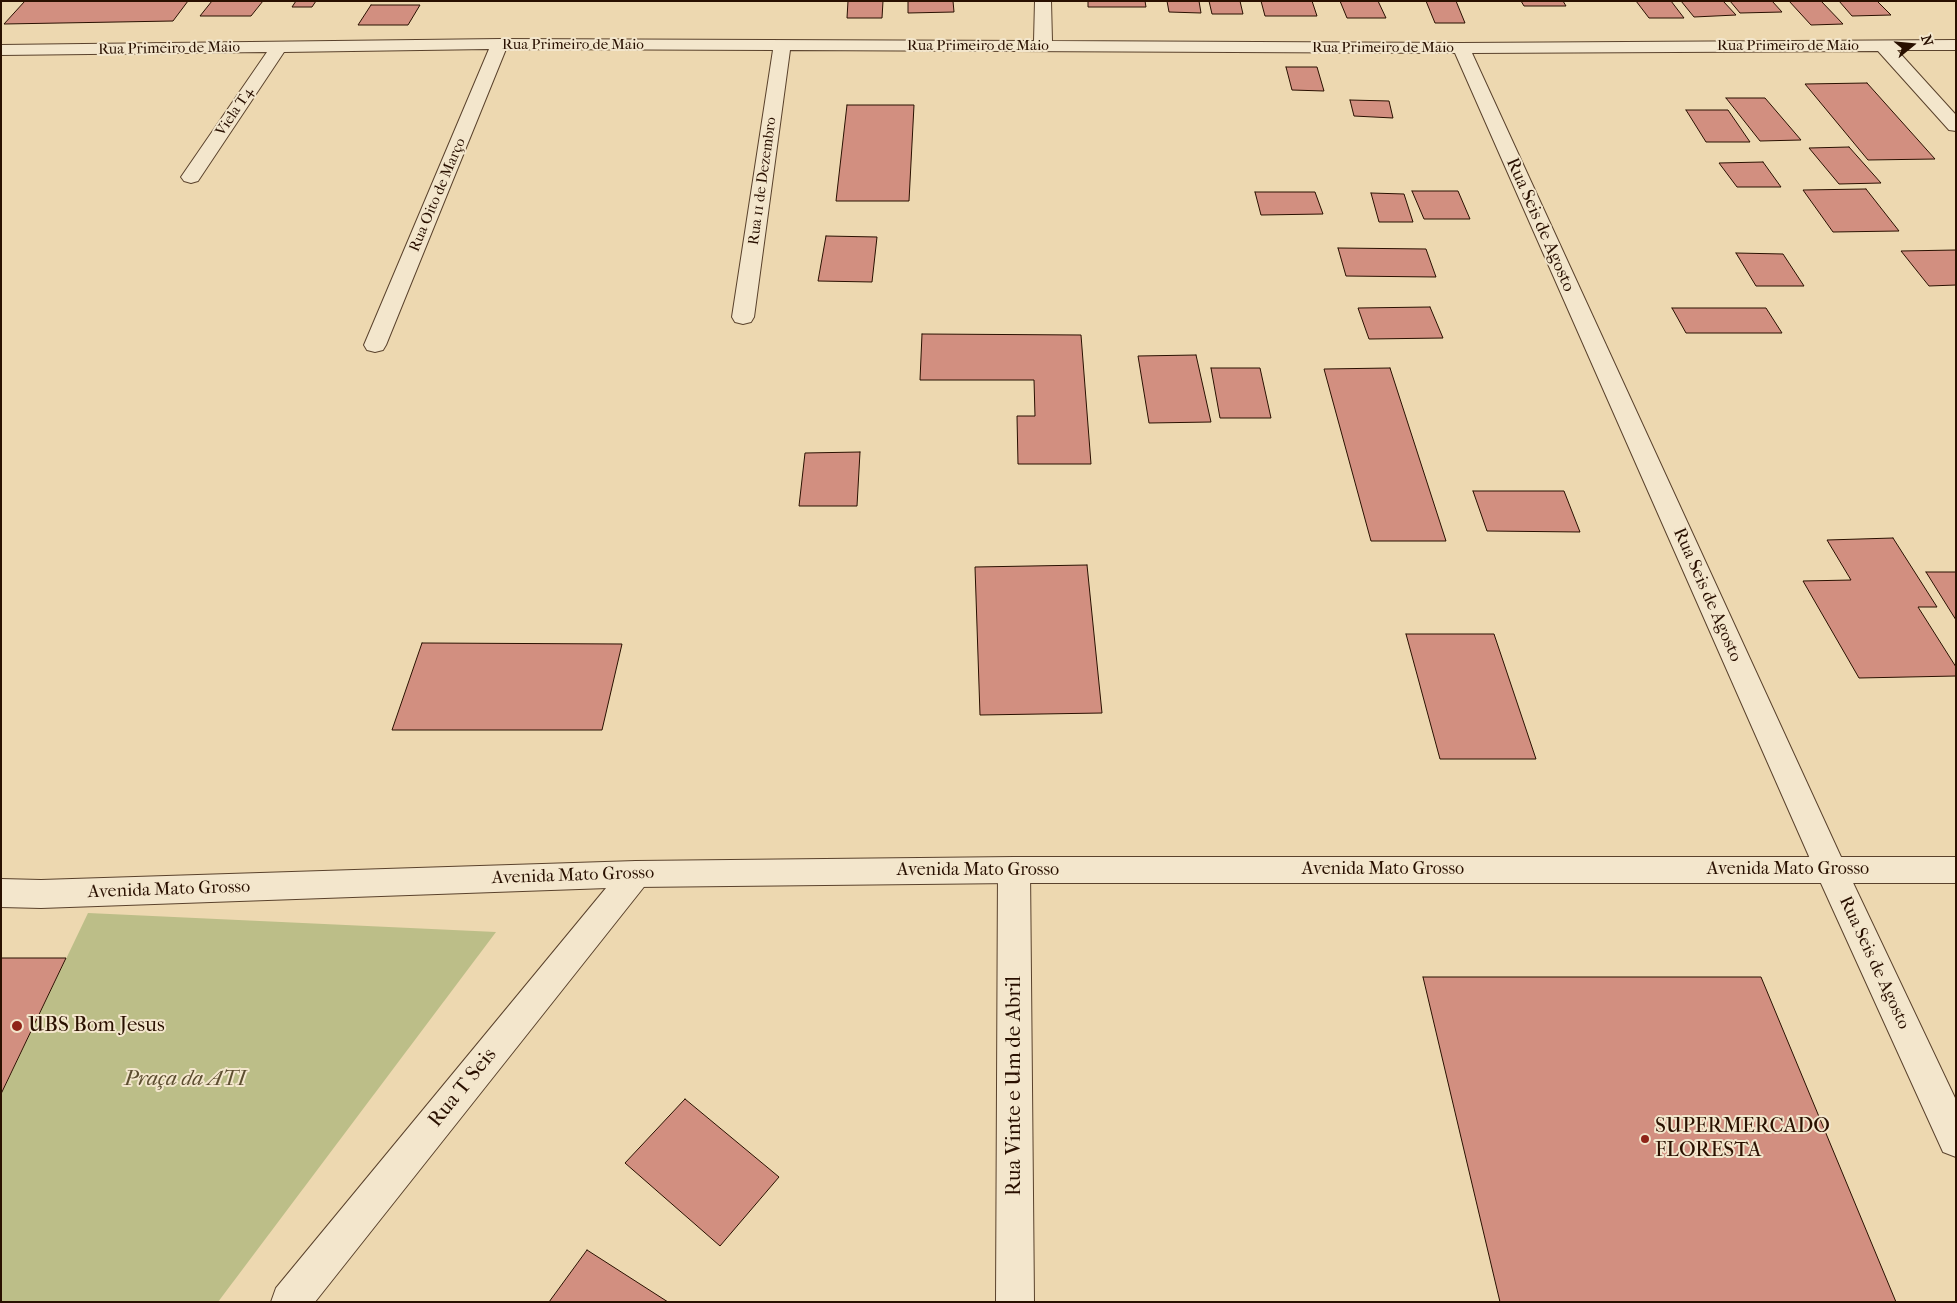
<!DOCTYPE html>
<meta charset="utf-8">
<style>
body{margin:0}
#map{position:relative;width:1957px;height:1303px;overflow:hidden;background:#edd8b0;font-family:"IM FELL French Canon",serif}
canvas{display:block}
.frame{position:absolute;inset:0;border:2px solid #291000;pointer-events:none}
.north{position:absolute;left:1887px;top:20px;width:50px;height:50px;-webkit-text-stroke:4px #f3e6cc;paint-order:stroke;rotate:73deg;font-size:14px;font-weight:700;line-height:20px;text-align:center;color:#291000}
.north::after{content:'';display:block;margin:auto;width:18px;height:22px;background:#291000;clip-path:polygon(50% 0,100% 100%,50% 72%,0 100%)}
</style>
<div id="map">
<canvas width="1957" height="1303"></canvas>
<div class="frame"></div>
<div class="north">N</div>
</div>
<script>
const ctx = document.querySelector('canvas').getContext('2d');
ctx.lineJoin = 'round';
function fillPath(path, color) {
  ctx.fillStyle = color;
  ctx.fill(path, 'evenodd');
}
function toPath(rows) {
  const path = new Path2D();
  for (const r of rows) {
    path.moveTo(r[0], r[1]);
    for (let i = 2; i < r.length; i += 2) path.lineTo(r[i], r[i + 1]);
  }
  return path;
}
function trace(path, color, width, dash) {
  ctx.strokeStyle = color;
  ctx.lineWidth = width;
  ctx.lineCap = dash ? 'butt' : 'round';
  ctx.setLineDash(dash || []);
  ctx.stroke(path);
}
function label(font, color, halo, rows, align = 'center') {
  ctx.font = font + ' "IM FELL French Canon",serif';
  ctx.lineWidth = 4;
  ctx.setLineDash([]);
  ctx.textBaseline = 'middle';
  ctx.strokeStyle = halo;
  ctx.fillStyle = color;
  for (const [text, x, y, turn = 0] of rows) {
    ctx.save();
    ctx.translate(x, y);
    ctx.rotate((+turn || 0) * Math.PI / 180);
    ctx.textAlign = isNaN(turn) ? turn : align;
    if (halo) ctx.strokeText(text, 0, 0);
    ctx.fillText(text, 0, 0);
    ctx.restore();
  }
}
const green = toPath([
 [88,913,496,932,218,1302,1,1302,1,1095]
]);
const building = toPath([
 [25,1,188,1,173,21,4,24,25,1],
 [212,1,263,1,251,16,200,16,212,1],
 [296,1,316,1,312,7,292,7,296,1],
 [848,1,883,1,882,18,847,18,848,1],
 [908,1,953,1,954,12,908,13,908,1],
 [1088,1,1145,1,1146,7,1088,7,1088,1],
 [1167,1,1199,1,1201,13,1169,12,1167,1],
 [1209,1,1240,1,1243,14,1212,14,1209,1],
 [1261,1,1312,1,1317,16,1265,16,1261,1],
 [1340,1,1378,1,1386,18,1347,18,1340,1],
 [1426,1,1456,1,1465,23,1435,23,1426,1],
 [1521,1,1563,1,1566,6,1524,6,1521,1],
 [1636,1,1671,1,1684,18,1649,18,1636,1],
 [1681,1,1723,1,1736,15,1694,17,1681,1],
 [1730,1,1772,1,1782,12,1740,13,1730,1],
 [1789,1,1821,1,1843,24,1811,25,1789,1],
 [1839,1,1877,1,1891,15,1852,16,1839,1],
 [371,5,420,5,408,25,358,25,371,5],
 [1286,67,1317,67,1324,91,1292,90,1286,67],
 [1867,83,1935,159,1868,160,1805,84,1867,83],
 [1726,98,1765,98,1801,140,1760,141,1726,98],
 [1350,100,1389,101,1393,118,1354,116,1350,100],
 [847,105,914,105,909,201,836,201,847,105],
 [1686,110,1728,110,1750,142,1706,142,1686,110],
 [1849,147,1881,183,1839,184,1809,148,1849,147],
 [1763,162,1781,187,1737,187,1719,163,1763,162],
 [1866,189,1899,231,1833,232,1803,190,1866,189],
 [1412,191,1458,191,1470,219,1424,219,1412,191],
 [1255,192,1315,192,1323,214,1261,215,1255,192],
 [1371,193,1404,194,1413,222,1379,222,1371,193],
 [826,236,877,237,872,282,818,281,826,236],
 [1338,248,1426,249,1436,277,1346,276,1338,248],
 [1956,250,1956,285,1929,286,1901,251,1956,250],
 [1736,253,1783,254,1804,286,1756,286,1736,253],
 [1430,307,1443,338,1369,339,1358,308,1430,307],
 [1672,308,1766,308,1782,333,1686,333,1672,308],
 [922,334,1081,335,1091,464,1018,464,1017,416,1035,416,1034,380,920,380,922,334],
 [1196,355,1211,422,1149,423,1138,356,1196,355],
 [1211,368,1260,368,1271,418,1220,418,1211,368],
 [1390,368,1446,541,1371,541,1324,369,1390,368],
 [860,452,857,506,799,506,805,453,860,452],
 [1473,491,1564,491,1580,532,1487,531,1473,491],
 [1893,538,1937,607,1918,607,1956,667,1956,676,1859,678,1803,581,1851,580,1827,540,1893,538],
 [1087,565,1102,713,980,715,975,567,1087,565],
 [1926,572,1956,572,1956,620,1926,572],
 [1406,634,1494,634,1536,759,1440,759,1406,634],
 [422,643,622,644,602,730,392,730,422,643],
 [1,958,66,958,1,1094,1,958],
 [1423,977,1761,977,1896,1302,1500,1302,1423,977],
 [685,1099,779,1177,720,1246,625,1163,685,1099],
 [587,1250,668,1302,549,1302,587,1250]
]);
const minor = toPath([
 [1035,1,1051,1,1052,41,1461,43,1956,40,1956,50,1897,50,1956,115,1956,131,1949,130,1878,51,1472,53,1847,870,1956,1100,1956,1157,1943,1152,1815,870,1455,53,790,50,754,317,751,322,743,324,735,322,732,317,773,50,506,49,386,345,383,350,375,352,367,350,364,345,489,49,284,52,198,181,191,183,184,181,181,177,267,52,1,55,1,45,500,39,1034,41,1035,1],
 [1014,857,1025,861,1030,870,1034,1302,996,1302,998,870,1003,861,1014,857],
 [636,861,647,865,652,874,647,883,315,1302,271,1302,276,1288,625,865,636,861]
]);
const tertiary = toPath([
 [1014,857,1956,857,1956,883,1014,883,636,887,41,908,1,907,1,879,41,880,636,861,1014,857]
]);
const markers = [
 [17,1026,6,"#8f2418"],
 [1645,1139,5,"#8f2418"]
];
const farStreetnames = [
 ["Rua Primeiro de Maio",573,45],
 ["Rua Primeiro de Maio",978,46],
 ["Rua Primeiro de Maio",1788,46],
 ["Rua Primeiro de Maio",1383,48],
 ["Rua Primeiro de Maio",169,49,-1],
 ["Viela T4",235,112,-56],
 ["Rua 11 de Dezembro",763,181,-82],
 ["Rua Oito de Março",438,195,-67]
];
const streetNames = [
 ["Rua Seis de Agosto",1540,225,66],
 ["Rua Seis de Agosto",1707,595,66],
 ["Avenida Mato Grosso",1383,870],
 ["Avenida Mato Grosso",1788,870],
 ["Avenida Mato Grosso",978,871],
 ["Avenida Mato Grosso",573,876,-2],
 ["Avenida Mato Grosso",169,890,-2],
 ["Rua Seis de Agosto",1874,963,65]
];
const nearPoinames = [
 ["UBS Bom Jesus",28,1026],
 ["SUPERMERCADO",1655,1127],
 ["FLORESTA",1655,1151]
];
const nearParknames = [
 ["Praça da ATI",185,1080]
];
const nearStreetnames = [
 ["Rua Vinte e Um de Abril",1015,1086,-90],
 ["Rua T Seis",463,1088,-51]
];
fillPath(green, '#bcbe88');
fillPath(building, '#d28f80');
trace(building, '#291000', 1);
trace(minor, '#5a422c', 2);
trace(tertiary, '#5a422c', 2);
fillPath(minor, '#f3e6cc');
fillPath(tertiary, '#f3e6cc');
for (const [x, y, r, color] of markers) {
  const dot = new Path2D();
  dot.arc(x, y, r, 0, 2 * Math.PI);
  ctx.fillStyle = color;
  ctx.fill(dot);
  trace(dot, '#f3e6cc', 2);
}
label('15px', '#291000', '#f3e6cc', farStreetnames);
label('18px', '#291000', '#f3e6cc', streetNames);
label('21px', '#291000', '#f3e6cc', nearPoinames, 'left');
label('italic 21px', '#5c4d30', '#f3e6cc', nearParknames);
label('21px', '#291000', '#f3e6cc', nearStreetnames);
</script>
